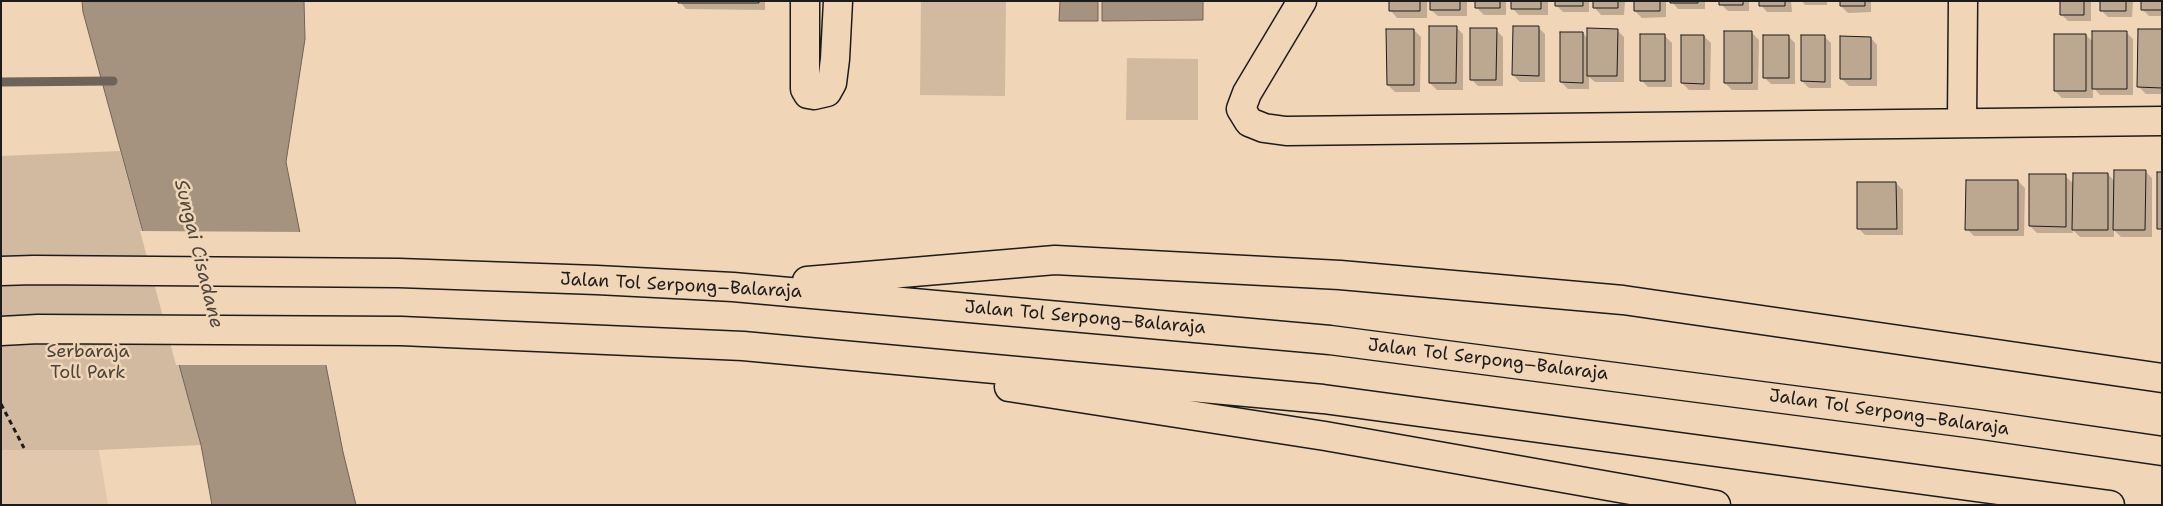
<!DOCTYPE html>
<meta charset="utf-8">
<style>
body{margin:0}
#map{position:relative;width:2163px;height:506px;overflow:hidden;background:#f1d5b7;font-family:"Shantell Sans",sans-serif}
canvas{display:block}
.frame{position:absolute;inset:0;border:2px solid #1c1c1c;pointer-events:none}
</style>
<div id="map">
<canvas width="2163" height="506"></canvas>
<div class="frame"></div>
</div>
<script>
const ctx = document.querySelector('canvas').getContext('2d');
ctx.lineJoin = 'round';
function fillPath(path, color) {
  ctx.fillStyle = color;
  ctx.fill(path, 'evenodd');
}
function toPath(rows) {
  const path = new Path2D();
  for (const r of rows) {
    path.moveTo(r[0], r[1]);
    for (let i = 2; i < r.length; i += 2) path.lineTo(r[i], r[i + 1]);
  }
  return path;
}
function trace(path, color, width, dash) {
  ctx.strokeStyle = color;
  ctx.lineWidth = width;
  ctx.lineCap = dash ? 'butt' : 'round';
  ctx.setLineDash(dash || []);
  ctx.stroke(path);
}
function label(font, color, halo, rows, align = 'center') {
  ctx.font = font + ' "Shantell Sans",sans-serif';
  ctx.lineWidth = 5;
  ctx.setLineDash([]);
  ctx.textBaseline = 'middle';
  ctx.strokeStyle = halo;
  ctx.fillStyle = color;
  for (const [text, x, y, turn = 0] of rows) {
    ctx.save();
    ctx.translate(x, y);
    ctx.rotate((+turn || 0) * Math.PI / 180);
    ctx.textAlign = isNaN(turn) ? turn : align;
    if (halo) ctx.strokeText(text, 0, 0);
    ctx.fillText(text, 0, 0);
    ctx.restore();
  }
}
const built = toPath([
 [1,450,99,450,108,505,1,505]
]);
const green = toPath([
 [921,1,1006,1,1005,96,920,95],
 [1127,58,1198,59,1198,120,1126,120],
 [120,151,201,445,99,450,1,450,1,156]
]);
const water = toPath([
 [82,1,304,1,305,39,286,162,343,452,356,505,212,505,201,445,83,12,82,1],
 [1060,1,1098,1,1098,21,1059,21,1060,1],
 [1102,1,1203,1,1203,20,1102,21,1102,1]
]);
const pier = toPath([
 [140,231,303,232,329,365,176,365]
]);
const shadow = toPath([
 [679,1,765,1,765,10,686,9],
 [1391,1,1427,1,1427,18,1397,18,1391,11],
 [1431,1,1467,1,1467,16,1438,16,1431,10],
 [1477,1,1506,1,1506,15,1484,15,1477,8],
 [1512,1,1548,1,1548,15,1519,15,1512,8],
 [1556,1,1589,1,1589,12,1563,12,1556,5],
 [1595,1,1625,1,1624,15,1601,15,1595,8],
 [1636,1,1666,1,1666,17,1642,18,1635,11],
 [1671,1,1705,1,1705,9,1678,9],
 [1721,1,1749,1,1749,11,1728,11,1721,4],
 [1761,1,1791,1,1792,12,1767,12,1761,5],
 [1802,1,1827,1,1827,5,1805,5],
 [1842,1,1871,1,1871,12,1848,13,1841,6],
 [2061,1,2091,1,2091,21,2068,21,2061,14],
 [2101,1,2133,1,2132,17,2108,17,2101,10],
 [2162,1,2162,16,2149,16,2142,9],
 [1456,27,1463,34,1463,90,1437,90,1430,83],
 [1538,27,1545,34,1545,82,1520,82,1513,75],
 [1414,30,1421,37,1420,92,1395,92,1388,85],
 [1496,30,1503,37,1503,86,1478,86,1471,79],
 [1617,30,1624,37,1624,82,1595,82,1589,77,1589,89,1568,89,1561,82,1583,33,1588,39],
 [2162,30,2162,94,2146,94,2139,87],
 [2126,32,2133,39,2133,95,2100,95,2093,87,2093,98,2062,98,2055,91,2086,35,2094,43],
 [1752,33,1759,40,1758,90,1732,90,1725,83],
 [1665,36,1672,43,1672,87,1648,87,1641,80],
 [1704,36,1711,43,1710,90,1689,90,1682,83],
 [1788,36,1795,43,1795,84,1771,84,1764,77],
 [1824,36,1831,43,1831,88,1809,88,1802,81],
 [1871,38,1877,45,1877,86,1849,86,1842,79],
 [2145,171,2152,178,2152,237,2121,237,2114,230,2114,237,2080,237,2072,229,2073,233,2037,233,2030,226,2065,176,2074,184,2108,174,2115,182],
 [2018,181,2025,188,2024,236,1974,236,1967,229],
 [1896,183,1903,190,1903,235,1865,235,1858,228]
]);
const stream = toPath([
 [1,82,113,81]
]);
const building = toPath([
 [678,1,759,1,759,3,678,3,678,1],
 [1389,1,1420,1,1420,11,1389,11,1389,1],
 [1430,1,1460,1,1460,10,1430,10,1430,1],
 [1475,1,1500,1,1500,8,1475,8,1475,1],
 [1511,1,1541,1,1541,9,1511,9,1511,1],
 [1555,1,1583,1,1583,6,1555,6,1555,1],
 [1593,1,1618,1,1618,8,1593,8,1593,1],
 [1634,1,1660,1,1660,11,1634,11,1634,1],
 [1670,1,1698,1,1698,3,1670,3,1670,1],
 [1719,1,1743,1,1743,5,1719,5,1719,1],
 [1759,1,1785,1,1785,6,1759,6,1759,1],
 [1840,1,1865,1,1865,6,1840,6,1840,1],
 [2060,1,2084,1,2084,15,2060,15,2060,1],
 [2100,1,2126,1,2126,11,2100,11,2100,1],
 [2141,1,2162,1,2162,10,2141,10,2141,1],
 [1429,26,1457,26,1456,83,1429,83,1429,26],
 [1513,26,1539,26,1539,76,1512,75,1513,26],
 [1470,28,1497,28,1496,80,1470,80,1470,28],
 [1587,28,1618,29,1617,76,1587,76,1587,28],
 [1386,29,1414,29,1414,85,1387,85,1386,29],
 [2138,29,2162,29,2162,88,2137,87,2138,29],
 [1724,31,1752,31,1752,83,1724,83,1724,31],
 [2092,31,2127,31,2127,89,2092,89,2092,31],
 [1560,32,1583,32,1583,83,1560,82,1560,32],
 [1640,34,1665,34,1665,81,1640,81,1640,34],
 [2054,34,2086,34,2086,91,2054,91,2054,34],
 [1681,35,1704,35,1704,84,1681,83,1681,35],
 [1763,35,1789,35,1789,78,1763,78,1763,35],
 [1801,35,1825,35,1825,82,1801,81,1801,35],
 [1840,36,1871,37,1871,79,1840,79,1840,36],
 [2114,170,2146,170,2145,230,2113,230,2114,170],
 [2157,172,2162,172,2162,229,2157,229,2157,172],
 [2073,173,2108,173,2108,230,2072,230,2073,173],
 [2029,174,2066,174,2066,227,2029,226,2029,174],
 [1966,180,2018,180,2018,230,1965,230,1966,180],
 [1857,182,1896,182,1897,229,1857,229,1857,182]
]);
const path = toPath([
 [1,404,24,448]
]);
const minor = toPath([
 [805,1,805,89,808,94,814,95,827,92,832,83,835,59,838,1],
 [1302,1,1247,93,1241,109,1249,122,1264,128,1286,131,2162,121],
 [1962,122,1963,1]
]);
const highway = toPath([
 [1,271,34,270,399,273,597,280,733,287,1330,340,1976,424,2162,451],
 [807,281,1055,260,1340,275,1623,300,2162,378],
 [1,331,38,329,401,331,743,346,1323,399,2110,505],
 [1009,387,1325,436,1716,505]
]);
const streetNames = [
 ["Jalan Tol Serpong–Balaraja",681,286,3],
 ["Jalan Tol Serpong–Balaraja",1085,318,5],
 ["Jalan Tol Serpong–Balaraja",1488,360,7],
 ["Jalan Tol Serpong–Balaraja",1889,413,8]
];
const parkNames = [
 ["Serbaraja",88,352],
 ["Toll Park",88,373]
];
const waterNames = [
 ["Sungai Cisadane",198,254,76]
];
fillPath(built, '#e1c7ac');
fillPath(green, '#d2baa0');
fillPath(water, '#a59380');
trace(water, '#6e6358', 1);
fillPath(pier, '#f1d5b7');
fillPath(shadow, '#0003');
trace(stream, '#6e6358', 9);
fillPath(building, '#bca791');
trace(building, '#1c1c1c', 1);
trace(minor, '#1c1c1c', 31);
trace(highway, '#1c1c1c', 31);
trace(path, '#1c1c1c', 3, [5, 4]);
trace(minor, '#f1d5b7', 28);
trace(highway, '#f1d5b7', 28);
label('18px', '#1c1c1c', '#f1d5b7', streetNames);
label('18px', '#4a443d', '#f1d5b7', parkNames);
label('italic 19px', '#4c463f', '#f1d5b7', waterNames);
</script>
